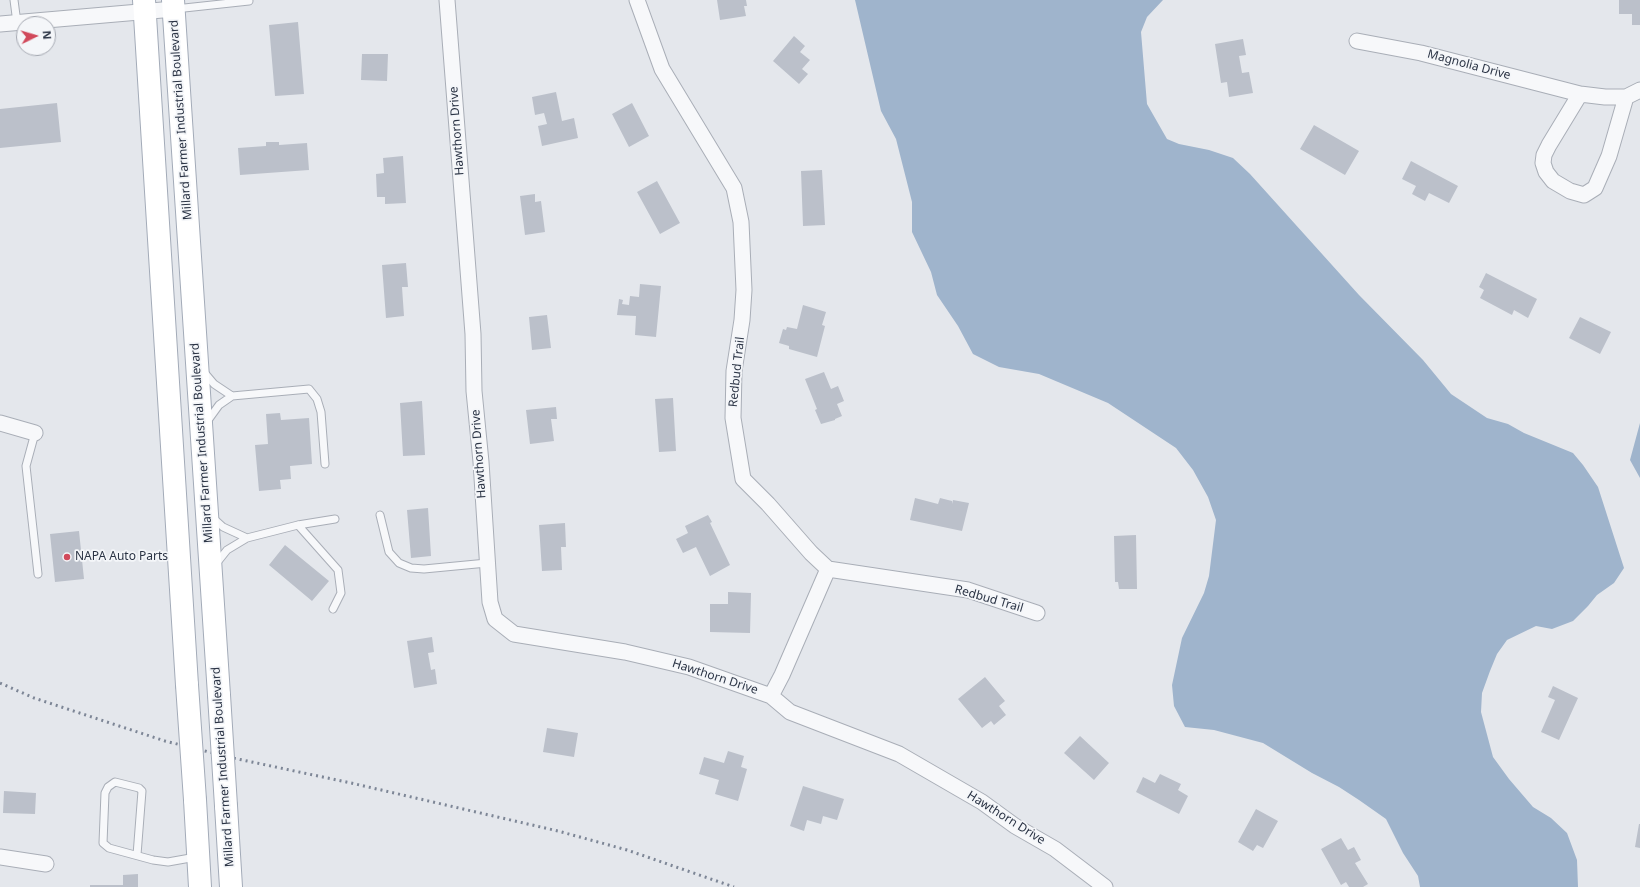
<!DOCTYPE html>
<style>
body{margin:0}
#map{position:relative;width:1640px;height:887px;overflow:hidden;background:#e4e7ec;font-family:"Noto Sans",sans-serif}
canvas{display:block}
.north{position:absolute;left:16px;top:16px;width:40px;height:40px;box-sizing:border-box;background:#f4f6f9;border:1px solid #a4a8b1;border-radius:50%;rotate:85deg;font-size:11px;font-weight:700;line-height:16px;text-align:center;color:#2b3445}
.north::after{content:'';display:block;margin:auto;width:14px;height:18px;background:#d1495b;clip-path:polygon(50% 0,100% 100%,50% 72%,0 100%)}
</style>
<div id="map">
<canvas width="1640" height="887"></canvas>
<div class="north">N</div>
</div>
<script>
const ctx = document.querySelector('canvas').getContext('2d');
ctx.lineJoin = 'round';
function fillPath(path, color) {
  ctx.fillStyle = color;
  ctx.fill(path, 'evenodd');
}
function toPath(rows) {
  const path = new Path2D();
  for (const r of rows) {
    path.moveTo(r[0], r[1]);
    for (let i = 2; i < r.length; i += 2) path.lineTo(r[i], r[i + 1]);
  }
  return path;
}
function trace(path, color, width, dash) {
  ctx.strokeStyle = color;
  ctx.lineWidth = width;
  ctx.lineCap = dash ? 'butt' : 'round';
  ctx.setLineDash(dash || []);
  ctx.stroke(path);
}
function label(font, color, halo, rows, align = 'center') {
  ctx.font = font + ' "Noto Sans",sans-serif';
  ctx.lineWidth = 3.5;
  ctx.setLineDash([]);
  ctx.textBaseline = 'middle';
  ctx.strokeStyle = halo;
  ctx.fillStyle = color;
  for (const [text, x, y, turn = 0] of rows) {
    ctx.save();
    ctx.translate(x, y);
    ctx.rotate((+turn || 0) * Math.PI / 180);
    ctx.textAlign = isNaN(turn) ? turn : align;
    if (halo) ctx.strokeText(text, 0, 0);
    ctx.fillText(text, 0, 0);
    ctx.restore();
  }
}
const water = toPath([
 [855,0,1163,0,1147,17,1141,32,1147,104,1167,139,1179,144,1209,150,1233,158,1250,174,1359,295,1423,360,1451,394,1487,418,1508,424,1524,433,1573,453,1583,465,1598,487,1624,568,1614,583,1597,595,1588,606,1573,621,1552,629,1536,626,1507,640,1497,654,1490,671,1482,693,1481,712,1493,757,1509,779,1533,807,1551,818,1567,833,1577,860,1578,887,1420,887,1418,876,1403,853,1386,819,1359,800,1339,787,1312,773,1263,743,1214,730,1185,727,1174,706,1172,685,1182,638,1204,593,1209,576,1216,520,1208,497,1193,470,1176,448,1108,403,1039,374,999,367,973,354,958,326,937,295,931,272,912,232,912,202,896,139,881,111],
 [1640,423,1640,478,1630,460]
]);
const building = toPath([
 [717,0,746,0,747,6,744,6,746,16,720,20],
 [1619,0,1640,0,1640,25,1632,25,1632,14,1619,14],
 [298,22,304,94,275,96,269,25],
 [794,36,805,46,800,52,810,60,802,69,808,74,799,84,773,61],
 [1243,39,1246,55,1239,56,1242,73,1249,72,1253,93,1229,97,1227,82,1221,83,1215,44],
 [362,54,388,54,387,81,361,80],
 [556,92,562,121,574,118,578,138,542,146,538,126,547,124,544,113,535,115,532,97],
 [57,103,61,142,0,148,0,109],
 [632,103,649,136,629,147,612,114],
 [1314,125,1359,151,1345,175,1300,149],
 [266,142,279,142,279,145,307,143,309,170,240,175,238,148,266,146],
 [403,156,406,203,385,204,385,197,377,197,376,174,384,173,383,158],
 [1411,161,1458,186,1449,203,1429,193,1425,201,1412,194,1416,186,1402,179],
 [822,170,825,225,803,226,801,171],
 [657,181,680,223,660,234,637,192],
 [535,194,535,202,541,201,545,232,525,235,520,196],
 [406,263,408,287,402,287,404,316,386,318,382,265],
 [1486,273,1537,299,1528,318,1514,310,1512,315,1480,298,1484,290,1479,287],
 [640,284,661,286,656,337,635,335,636,316,617,315,619,299,623,300,622,304,629,305,630,296,639,297],
 [803,305,826,312,822,325,825,326,817,357,789,349,789,346,779,343,783,329,786,330,787,327,797,329],
 [547,315,551,348,532,350,529,317],
 [1580,317,1611,332,1600,354,1569,338],
 [824,372,831,389,838,386,844,401,837,404,842,416,835,419,835,420,821,424,815,410,817,409,805,379],
 [673,398,676,451,659,452,655,399],
 [422,401,425,455,403,456,400,403],
 [556,407,557,419,551,419,554,441,530,444,526,410],
 [280,413,281,420,309,418,312,464,290,466,291,479,280,480,281,489,259,491,255,445,268,444,266,414],
 [915,498,938,504,940,498,952,501,952,504,953,500,969,503,962,531,910,520],
 [428,508,431,556,411,558,407,510],
 [708,515,712,522,710,523,730,565,710,576,696,547,683,553,676,539,688,533,685,526],
 [565,523,566,547,561,547,562,570,542,571,539,525],
 [79,531,84,579,55,582,50,534],
 [1136,535,1137,589,1119,589,1118,582,1115,582,1114,536],
 [285,545,329,581,312,601,269,565],
 [728,592,751,593,750,633,710,632,710,604,728,604],
 [432,637,434,652,428,653,431,670,435,669,437,684,414,688,407,641],
 [985,677,1005,701,999,706,1006,715,994,725,991,721,982,728,958,699],
 [1553,686,1578,698,1559,740,1541,732,1555,700,1548,697],
 [547,728,578,733,574,757,543,752],
 [1080,736,1109,763,1094,780,1064,753],
 [728,751,744,756,741,767,747,769,738,801,715,794,719,780,699,774,704,757,724,763],
 [1160,774,1181,784,1178,790,1188,796,1179,814,1136,792,1143,777,1155,783],
 [803,786,844,799,837,820,823,816,821,824,807,820,804,831,790,826],
 [4,791,36,793,35,814,3,813],
 [1256,809,1278,821,1263,848,1257,845,1253,851,1238,842],
 [1639,824,1640,824,1640,848,1635,847],
 [1341,838,1348,850,1354,847,1361,860,1355,863,1368,884,1363,887,1349,887,1346,882,1341,885,1321,849],
 [138,874,138,887,90,887,90,885,123,885,123,875]
]);
const lane = toPath([
 [14,0,17,23],
 [175,9,249,1],
 [203,371,214,384,232,396],
 [206,423,219,405,232,396,309,389,317,399,321,412,325,464],
 [35,433,26,466,38,574],
 [380,515,389,552,399,563,411,568,424,569,487,563],
 [212,517,223,527,247,538],
 [298,525,338,570,341,593,333,609],
 [215,565,227,550,247,538,298,525,335,519],
 [137,855,142,791,139,788,115,782,108,787,105,793,103,843,109,848,153,860,168,862,196,857]
]);
const street = toPath([
 [447,0,473,334,474,391,481,462,490,602,495,619,514,634,625,652,689,667,771,696,790,712,899,754,982,802,1015,826,1055,849,1105,887],
 [637,0,662,69,734,188,741,222,744,290,742,320,734,371,733,418,743,479,768,504,811,553,828,569,968,590,1037,613],
 [0,24,174,9],
 [1357,41,1421,53,1580,94,1605,97,1626,97,1640,90],
 [1580,94,1549,145,1544,155,1543,163,1546,172,1553,181,1570,191,1584,195,1595,188,1609,156,1626,97],
 [0,423,35,433],
 [771,696,782,675,828,569],
 [0,857,46,864]
]);
const primary = toPath([
 [144,0,187,685],
 [173,0,219,695],
 [195,800,200,887],
 [226,806,231,887]
]);
const rail = toPath([
 [0,683,34,698,165,741,233,758,351,783,558,831,627,850,734,887]
]);
const primaryBridge = toPath([
 [187,685,195,800],
 [219,695,226,806]
]);
const markers = [
 [67,557,4,"#d1495b"]
];
const streetNames = [
 ["Magnolia Drive",1469,65,15],
 ["Millard Farmer Industrial Boulevard",181,120,-94],
 ["Hawthorn Drive",457,131,-94],
 ["Redbud Trail",737,372,-84],
 ["Millard Farmer Industrial Boulevard",202,443,-94],
 ["Hawthorn Drive",479,454,-94],
 ["Redbud Trail",989,599,16],
 ["Hawthorn Drive",715,677,18],
 ["Millard Farmer Industrial Boulevard",223,767,-94],
 ["Hawthorn Drive",1006,818,32]
];
const poiNames = [
 ["NAPA Auto Parts",75,557]
];
fillPath(water, '#9fb4cc');
fillPath(building, '#bbc0ca');
trace(lane, '#a9aeb7', 9);
trace(street, '#a9aeb7', 17);
trace(primary, '#a3abb8', 24);
trace(lane, '#f7f8fa', 7);
trace(street, '#f7f8fa', 15);
trace(primary, '#fff', 22);
trace(rail, '#7d8696', 3, [2, 4]);
trace(primaryBridge, '#a3abb8', 24, []);
trace(primaryBridge, '#fff', 22);
for (const [x, y, r, color] of markers) {
  const dot = new Path2D();
  dot.arc(x, y, r, 0, 2 * Math.PI);
  ctx.fillStyle = color;
  ctx.fill(dot);
  trace(dot, '#f4f6f9', 1.5);
}
label('12px', '#2b3445', '#f4f6f9', streetNames);
label('12px', '#2b3445', '#f4f6f9', poiNames, 'left');
</script>
